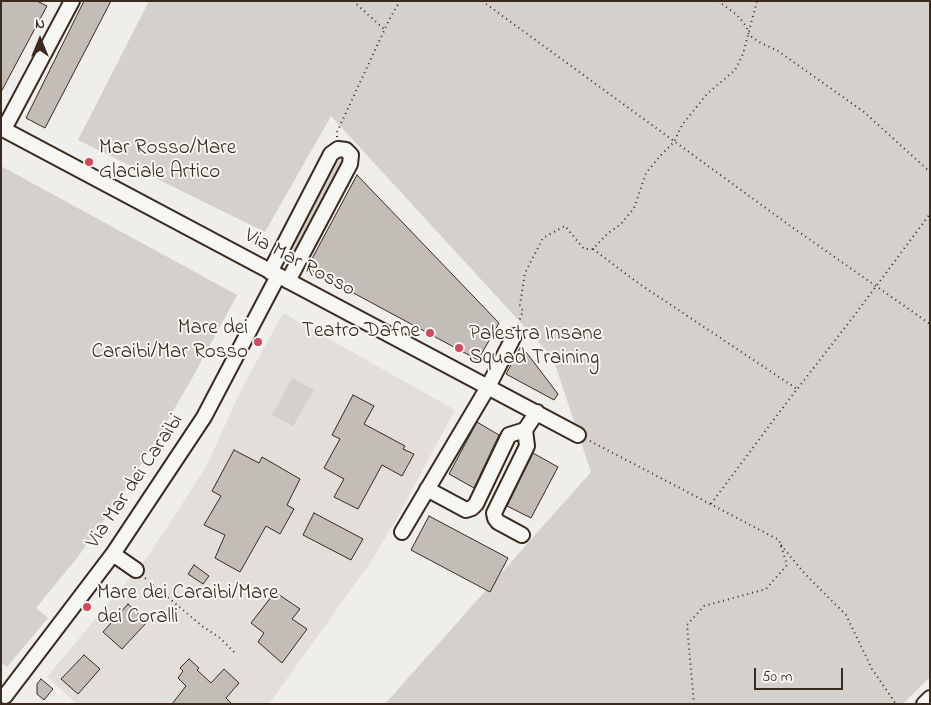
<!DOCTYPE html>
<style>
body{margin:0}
#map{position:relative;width:931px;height:705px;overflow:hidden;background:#efeeea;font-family:"Indie Flower",sans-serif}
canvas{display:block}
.frame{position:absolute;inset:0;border:2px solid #3b2a1e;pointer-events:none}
.north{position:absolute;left:15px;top:15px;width:50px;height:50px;-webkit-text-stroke:4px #f6f6f2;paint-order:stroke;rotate:0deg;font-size:14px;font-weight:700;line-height:20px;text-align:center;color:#3b2a1e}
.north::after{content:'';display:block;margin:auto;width:18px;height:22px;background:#3b2a1e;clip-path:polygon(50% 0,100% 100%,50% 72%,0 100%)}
.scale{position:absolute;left:754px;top:668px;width:89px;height:22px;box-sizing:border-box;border:2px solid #3b2a1e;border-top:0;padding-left:6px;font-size:15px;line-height:18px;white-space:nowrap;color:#3b2a1e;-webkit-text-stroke:4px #f6f6f2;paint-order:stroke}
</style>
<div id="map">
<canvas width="931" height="705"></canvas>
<div class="frame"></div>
<div class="north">N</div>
<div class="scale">50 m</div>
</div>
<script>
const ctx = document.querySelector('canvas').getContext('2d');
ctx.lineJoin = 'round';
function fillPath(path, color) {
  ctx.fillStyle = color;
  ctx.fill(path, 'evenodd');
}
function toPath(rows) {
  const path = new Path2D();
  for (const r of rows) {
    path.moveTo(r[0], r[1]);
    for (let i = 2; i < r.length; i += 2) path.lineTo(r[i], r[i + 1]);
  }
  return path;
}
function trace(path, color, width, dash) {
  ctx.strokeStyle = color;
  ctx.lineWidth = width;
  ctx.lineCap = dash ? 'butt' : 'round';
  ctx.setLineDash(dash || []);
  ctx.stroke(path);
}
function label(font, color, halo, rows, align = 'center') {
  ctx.font = font + ' "Indie Flower",sans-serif';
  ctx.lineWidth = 4;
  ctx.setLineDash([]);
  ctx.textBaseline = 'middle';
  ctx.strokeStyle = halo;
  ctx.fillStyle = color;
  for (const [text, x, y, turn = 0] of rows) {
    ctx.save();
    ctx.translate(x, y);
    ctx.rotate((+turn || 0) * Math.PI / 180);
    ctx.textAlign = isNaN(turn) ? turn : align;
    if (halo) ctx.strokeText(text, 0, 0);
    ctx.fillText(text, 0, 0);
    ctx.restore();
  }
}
const built = toPath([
 [283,313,455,410,397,518,370,563,269,704,77,704,47,677,147,557,175,515,207,465,239,394]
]);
const green = toPath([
 [149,1,930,1,930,677,903,704,385,704,591,472,553,358,331,116,265,232,78,140],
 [341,156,344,156,345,160,293,256,290,258,288,254],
 [1,166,237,295,195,373,157,439,121,496,77,558,36,608,48,618,7,667,1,663],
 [292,378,314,390,293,426,272,415]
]);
const building = toPath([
 [1,1,37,1,47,6,1,92,1,1],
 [84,1,111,1,45,128,26,118,84,1],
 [357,175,499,323,478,360,307,268,357,175],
 [520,348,526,352,558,394,554,400,506,374,520,348],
 [353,395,374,406,364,424,405,446,403,449,414,454,402,476,382,465,358,509,334,497,344,479,324,468,340,439,332,435,353,395],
 [477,422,499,435,474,488,449,474,477,422],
 [234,450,259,463,262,457,300,479,287,505,294,509,280,534,266,526,240,572,215,558,225,535,204,525,221,496,212,491,234,450],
 [533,453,558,467,531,518,507,506,533,453],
 [314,513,363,539,351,560,303,535,314,513],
 [429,516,508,558,490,592,411,550,429,516],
 [194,565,209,576,203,584,188,574,194,565],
 [275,592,300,609,292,619,307,629,282,663,258,642,264,633,251,623,275,592],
 [128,604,147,622,122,649,103,632,128,604],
 [84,655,100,669,78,694,61,679,84,655],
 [189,659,199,668,197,670,211,683,224,669,239,683,226,698,232,704,172,704,186,686,178,678,183,671,180,668,189,659],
 [41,679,53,689,44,700,37,694,37,684,41,679]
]);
const path = toPath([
 [353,1,385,30],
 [482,1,789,225,930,324],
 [718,1,737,15,746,26,749,35,759,42,778,51,864,112,930,172],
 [337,137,337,132,389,20,400,1],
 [593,249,638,283,797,389],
 [518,324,523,311,520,305,525,273,543,238,565,226,584,249,593,249,607,234,621,224,634,208,646,173,661,155,674,142,682,125,707,94,735,70,743,54,757,1],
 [590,441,779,540,787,565,766,589,704,606,687,625,694,704],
 [711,504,781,410,850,321,930,214],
 [781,545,805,574,846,615,872,669,896,704],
 [145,578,202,626,220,638,235,653]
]);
const minor = toPath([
 [1,128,578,435],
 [4,129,72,1],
 [270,272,331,154,338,149,346,150,351,155,350,164,288,281],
 [427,489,466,510,472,508,476,504,509,435,525,430,537,412],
 [402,532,488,387,514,336],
 [522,535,498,522,495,518,494,513,527,446,525,430],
 [113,554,136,570],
 [5,696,113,554,204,417,278,276],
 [924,704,930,698]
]);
const markers = [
 [89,162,5,"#d1495b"],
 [430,333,5,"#d1495b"],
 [258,342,5,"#d1495b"],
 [459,348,5,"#d1495b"],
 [87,607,5,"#d1495b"]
];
const poiNames = [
 ["Mar Rosso/Mare",99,150],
 ["Glaciale Artico",99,174],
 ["Mare dei",248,330,"right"],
 ["Caraibi/Mar Rosso",248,354,"right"],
 ["Teatro Dafne",420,333,"right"],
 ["Palestra Insane",469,336],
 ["Squad Training",469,360],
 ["Mare dei Caraibi/Mare",97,595],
 ["dei Coralli",97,619]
];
const streetNames = [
 ["Via Mar Rosso",299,264,28],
 ["Via Mar dei Caraibi",136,482,-56]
];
fillPath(built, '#e2dfdb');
fillPath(green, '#d4d1cc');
fillPath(building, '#c2bdb7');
trace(building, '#3b2a1e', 1);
trace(minor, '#3b2a1e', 18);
trace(path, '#3b2a1e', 2, [1, 4]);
trace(minor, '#f6f6f2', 14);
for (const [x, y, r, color] of markers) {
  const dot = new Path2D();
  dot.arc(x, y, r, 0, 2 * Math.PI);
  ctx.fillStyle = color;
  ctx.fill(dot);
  trace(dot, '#f6f6f2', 2);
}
label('21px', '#3b2a1e', '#f6f6f2', poiNames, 'left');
label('21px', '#3b2a1e', '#f6f6f2', streetNames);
</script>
